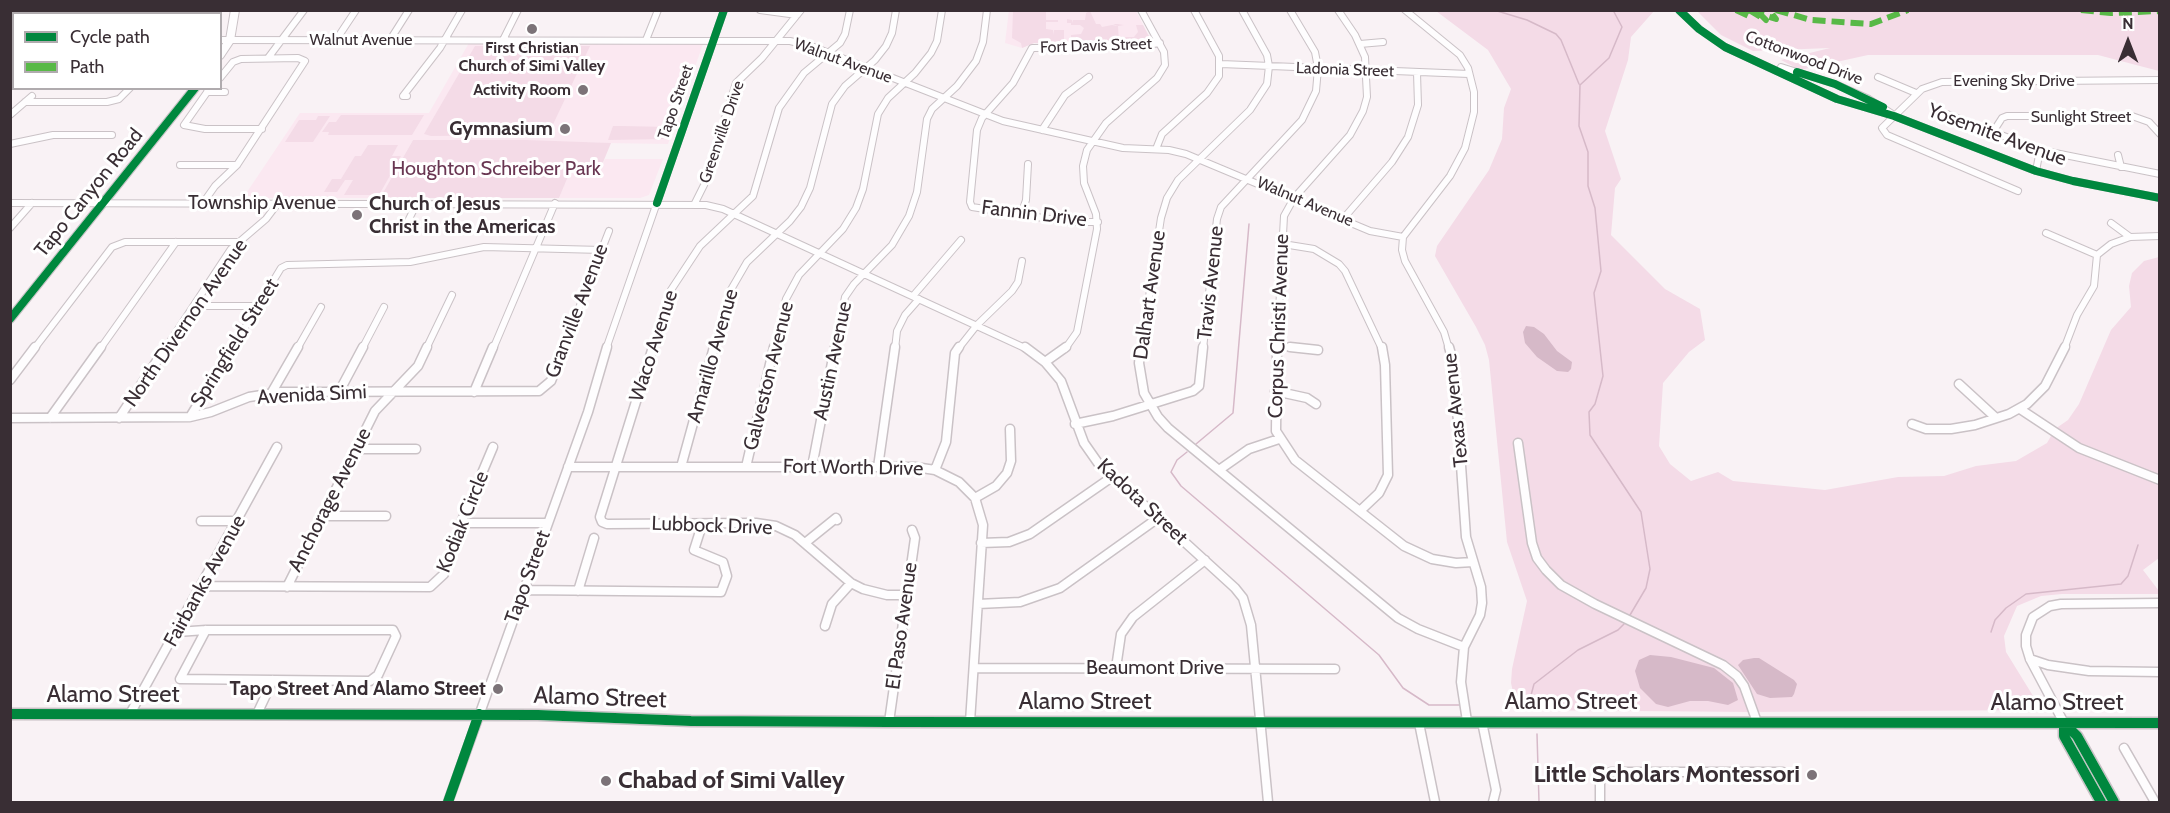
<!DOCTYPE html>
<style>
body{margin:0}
#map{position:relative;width:2170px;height:813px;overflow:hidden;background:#f9f2f5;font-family:Cabin,sans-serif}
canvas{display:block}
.frame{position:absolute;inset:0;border:12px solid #392e34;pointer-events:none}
.legend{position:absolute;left:12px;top:12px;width:210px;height:78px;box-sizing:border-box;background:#fff;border:2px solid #b0abae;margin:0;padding:8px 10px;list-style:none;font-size:18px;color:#392e34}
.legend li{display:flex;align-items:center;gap:12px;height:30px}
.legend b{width:30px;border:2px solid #b0abae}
.north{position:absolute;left:2098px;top:12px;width:60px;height:60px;-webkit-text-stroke:4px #fff;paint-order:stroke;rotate:0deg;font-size:16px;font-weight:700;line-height:24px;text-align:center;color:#392e34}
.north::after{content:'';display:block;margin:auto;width:21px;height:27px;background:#392e34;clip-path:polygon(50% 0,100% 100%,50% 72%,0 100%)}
</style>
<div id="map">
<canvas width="2170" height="813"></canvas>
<div class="frame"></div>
<ul class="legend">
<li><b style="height:8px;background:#00873e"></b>Cycle path</li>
<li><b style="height:8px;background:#58b947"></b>Path</li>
</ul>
<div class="north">N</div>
</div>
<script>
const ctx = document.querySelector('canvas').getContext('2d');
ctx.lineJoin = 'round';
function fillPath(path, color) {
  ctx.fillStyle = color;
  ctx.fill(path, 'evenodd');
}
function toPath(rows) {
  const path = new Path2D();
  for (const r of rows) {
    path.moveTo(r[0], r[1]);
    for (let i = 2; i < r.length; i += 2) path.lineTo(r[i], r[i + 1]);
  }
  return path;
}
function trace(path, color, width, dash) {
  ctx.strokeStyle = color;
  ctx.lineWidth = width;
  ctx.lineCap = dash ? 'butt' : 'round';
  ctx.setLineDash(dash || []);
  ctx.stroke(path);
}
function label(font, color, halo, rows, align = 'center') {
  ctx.font = font + ' Cabin,sans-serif';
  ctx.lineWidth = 6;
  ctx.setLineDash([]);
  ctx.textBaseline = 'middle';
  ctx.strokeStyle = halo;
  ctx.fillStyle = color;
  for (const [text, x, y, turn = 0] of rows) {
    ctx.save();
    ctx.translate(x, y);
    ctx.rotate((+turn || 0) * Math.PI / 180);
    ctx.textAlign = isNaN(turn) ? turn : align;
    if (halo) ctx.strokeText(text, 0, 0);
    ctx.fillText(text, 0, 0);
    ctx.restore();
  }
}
const built = toPath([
 [1009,10,1136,11,1151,40,1127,44,1034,43,1022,48,1005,43],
 [469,43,703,44,668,144,413,140,380,198,243,198,300,113,429,113],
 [605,159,663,159,649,195,640,198,559,198,570,172,599,172]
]);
const green = toPath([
 [1013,11,1046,11,1046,20,1058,20,1058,22,1046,22,1046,29,1053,30,1053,35,1054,30,1064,30,1064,40,1069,42,1073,42,1071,41,1071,35,1081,34,1084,28,1080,25,1071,25,1071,23,1067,23,1067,19,1072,20,1072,23,1073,20,1085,20,1086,13,1090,11,1096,24,1100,24,1102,27,1112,25,1118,26,1113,24,1117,24,1124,25,1118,26,1119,42,1122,41,1121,37,1134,37,1138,32,1136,25,1143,25,1151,40,1127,44,1034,43,1022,48,1021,43,1012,38],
 [1436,11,1654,11,1631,37,1628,60,1605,131,1621,179,1615,188,1611,235,1665,289,1700,309,1705,340,1689,352,1663,383,1659,446,1670,464,1691,481,1718,472,1733,481,1825,490,1898,477,1944,476,1976,466,2016,461,2047,443,2055,429,2068,420,2079,404,2111,330,2131,307,2129,286,2132,273,2144,261,2159,257,2160,474,2153,480,2159,485,2159,558,2143,570,2159,591,2159,594,2062,594,2041,596,2017,606,2004,636,2006,652,2038,704,2035,710,1752,712,1517,710,1511,683,1512,669,1527,601,1507,542,1489,360,1485,345,1476,327,1435,256,1437,246,1489,170,1502,139,1504,108,1511,89,1488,50],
 [1697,11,2159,11,2159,71,2098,55,1868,55,1800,70,1781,60,1830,48,1753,51,1721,35],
 [475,46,590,46,548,135,431,136,424,134],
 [341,115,424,115,412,135,328,135,329,132,322,132,329,122,336,122],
 [318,116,330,116,313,142,285,142,299,120,316,120],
 [613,126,622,126,669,127,664,139,608,140],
 [413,140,526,140,611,143,599,172,570,172,559,198,380,198],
 [368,145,398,145,392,156,401,156,379,195,344,195,353,180,345,180,337,192,324,192,332,179,341,179,355,156,361,156]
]);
const water = toPath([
 [1526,326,1534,327,1544,334,1557,351,1572,362,1571,369,1568,372,1557,371,1537,357,1525,343,1523,332],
 [1650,655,1671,657,1714,668,1733,683,1738,700,1728,705,1708,701,1690,701,1668,707,1656,704,1640,688,1635,671,1639,660],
 [1754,658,1759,658,1794,680,1797,684,1794,694,1792,697,1770,698,1757,694,1738,665,1743,660]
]);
const stream = toPath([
 [1494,10,1527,20,1556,34,1561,40,1579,84],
 [1613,10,1622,27,1609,58,1580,85,1579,126,1588,152,1588,186,1595,208,1601,271,1594,293,1603,376,1595,404,1589,412,1590,435,1641,512,1650,569,1646,588,1630,615],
 [10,72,14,69],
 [1196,444,1233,413,1249,224],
 [1187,452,1177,460,1171,472,1181,486,1379,655,1403,688,1429,705,1459,705],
 [1991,632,1995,620,2006,608,2026,594,2121,584,2128,576,2138,545],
 [1533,710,1530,699,1534,684,1578,650,1618,630,1624,624],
 [1537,734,1539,802]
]);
const minorFar1 = toPath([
 [760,10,797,15],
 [1405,10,1460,55,1468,68,1474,92,1474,112,1465,148,1450,176,1403,237,1402,250,1405,261,1444,332,1449,349],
 [1679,10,1699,29,1725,47,1837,99,1894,116,2036,171,2073,181,2160,198],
 [82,14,86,10],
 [220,40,790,41,811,46,1003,121,1123,148,1169,150,1186,154,1370,231,1403,237],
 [336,40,356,10],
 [390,40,409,10],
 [503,40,518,10],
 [646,40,658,10],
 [1360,44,1383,42],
 [10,52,14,52],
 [268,58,304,10],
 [1221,64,1469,74],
 [1781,67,1835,84,1869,99,1891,113],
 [1878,77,1916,93],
 [210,88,184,125,205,129,262,129],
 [207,92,225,92],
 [407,96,403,96,440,48,462,10],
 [25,102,107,102,119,99,130,88],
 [1947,114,2040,150,2160,174],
 [10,115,32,96],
 [1042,130,1065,95,1089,77],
 [1993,132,2002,118,2007,116,2132,116,2149,122,2160,134],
 [10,144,53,135,112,135],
 [1156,149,1162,134,1207,93,1219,76,1219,56,1194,10],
 [2118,155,2121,167],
 [180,165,237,165],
 [2036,171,2040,150],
 [2018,191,1887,135,1882,128,1922,89,1942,82,2160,80],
 [10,203,706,205,723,209,1027,349],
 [203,203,215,186,237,165,305,61,298,58,241,59,233,62,220,78],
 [695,203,704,185,736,83,762,58,801,10],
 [1021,215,1026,200,1028,164],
 [1343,219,1392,162,1408,137,1418,105,1417,73],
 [1098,222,1069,222,972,207,970,202,977,130,982,118,1013,83,1032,48,1130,47,1160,43],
 [2111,223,2130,237],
 [405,227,417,203],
 [10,228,32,203],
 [2046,233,2097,255],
 [1283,244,1314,249,1339,264,1345,271,1382,349],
 [913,296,961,240],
 [194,306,258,306],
 [1277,346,1306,349],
 [34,349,112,247,125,242,237,242],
 [100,349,176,242],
 [165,349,231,249,266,219,278,203],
 [232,349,281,268,287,265,410,262,484,247,602,250],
 [297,349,321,307],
 [362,349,384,307],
 [426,349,452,295],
 [493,349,555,203],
 [563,349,609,231],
 [606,349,724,10],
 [653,349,671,290,700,246,753,196,779,108,804,73,840,43,845,34,850,10],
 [714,349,729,293,747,262,790,221,801,207,810,188,832,104,845,86,875,60,886,46,892,33,896,10],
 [774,349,786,299,799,275,843,229,856,208,863,189,878,114,888,98,915,73,931,53,937,41,942,10],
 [835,349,845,297,854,284,892,245,909,216,917,192,927,119,932,109,957,86,976,61,983,42,987,10],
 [895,349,897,331,905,315,919,299],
 [958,349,977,325,1012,291,1018,282,1022,261],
 [1065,349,1077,332,1097,229,1096,214,1084,183,1083,166,1087,150,1106,123,1157,78,1165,65,1164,52,1141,10],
 [1141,349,1161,218,1167,198,1178,180,1250,110,1267,84,1269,66,1267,55,1242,10],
 [1203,349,1217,219,1221,207,1302,120,1316,91,1318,68,1315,52,1290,10],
 [1277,349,1284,216,1294,198,1350,135,1363,111,1367,97,1365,57,1355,35,1338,10],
 [2064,349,2077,315,2094,286,2097,255,2111,244,2130,237,2160,236]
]);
const minor = toPath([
 [653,347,600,517,602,522,607,524,756,523,776,526,795,535,851,583,863,589,887,595,908,595],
 [1025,347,1045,362,1061,381,1084,443,1098,463,1235,588,1243,598,1251,625,1268,802],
 [1141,347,1139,363,1144,393,1158,417,1168,428,1398,618,1418,629,1464,647],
 [1277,347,1276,431,1295,460,1404,546,1432,559,1456,563,1473,562],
 [1290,347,1318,350],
 [1449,347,1454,365,1466,537,1481,587,1482,603,1480,615,1464,647,1461,682,1467,721],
 [1045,362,1066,347],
 [10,380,35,347],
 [1959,384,1996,418],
 [1275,391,1307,398,1316,404],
 [272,392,298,347],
 [339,392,363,347],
 [474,392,493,347],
 [2020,409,2079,448,2160,480],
 [190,417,233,347],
 [10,418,190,417,211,412,249,397,281,392,539,391,551,381,564,347],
 [50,418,101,347],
 [119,418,166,347],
 [1075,424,1113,416,1193,391,1199,386,1203,347],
 [1912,424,1926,429,1951,429,1975,425,2009,414,2027,404,2045,386,2065,347],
 [1518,443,1532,543,1537,558,1546,570,1561,585,1595,604,1723,665,1737,676,1744,686,1757,722],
 [356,449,416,449],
 [568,467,915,467,935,470,959,482,975,498,983,525,970,722],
 [681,467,714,347],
 [746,467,774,347],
 [812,467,835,347],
 [878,467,895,347],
 [935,470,946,442,955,353,959,347],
 [1219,470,1249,449,1279,439],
 [975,498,996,486,1007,473,1011,461,1010,429],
 [1360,511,1379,493,1388,475,1385,365,1382,347],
 [323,516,386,516],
 [201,521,237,521],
 [461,523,548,523],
 [805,543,836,518,837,520],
 [981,543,1009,542,1030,534,1112,477],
 [201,586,430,587,444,574,461,523,493,447],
 [287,587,375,411,418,366,427,347],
 [523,590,721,592,727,576,723,562,694,550,702,525],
 [578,591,594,538],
 [978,604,1020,602,1060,588,1158,518],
 [825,626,832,604,851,583],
 [206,630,393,630,396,636,378,675,370,681,180,679,206,630],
 [177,632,206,630],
 [2030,659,2048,665,2089,671,2160,672],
 [974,668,1335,669],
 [1116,668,1121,634,1133,617,1205,560],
 [130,714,277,447],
 [257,714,273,680],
 [889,722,915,538,912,530],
 [1482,722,1496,790,1493,802],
 [1419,723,1435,802],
 [2064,723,2030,659,2026,646,2026,635,2033,617,2050,606,2061,604,2160,603],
 [2124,748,2155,802],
 [448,802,588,412,607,347],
 [1600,802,1600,780,1604,774,1611,772,1783,772]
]);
const majorFar1 = toPath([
 [220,55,230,40,235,10],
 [10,319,195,88]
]);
const major = toPath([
 [10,714,538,715,691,721,889,722,2160,723],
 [2064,723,2077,736,2114,802],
 [2064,723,2064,736,2101,802]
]);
const quiet = toPath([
 [1736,10,1749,16,1745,10],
 [1749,10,1766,20,1760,14,1776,19,1769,10],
 [1776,10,1811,20,1871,24,1908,10],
 [2081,10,2111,13,2160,11]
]);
const cyclewayFar1 = toPath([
 [1679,10,1699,29,1725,47,1837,99,1894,116,2036,171,2073,181,2160,198],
 [1797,72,1835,84,1883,107],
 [657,203,724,10],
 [10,319,195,88]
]);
const cycleway = toPath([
 [10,714,538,715,691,721,889,722,2160,723],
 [2064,723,2077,736,2114,802],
 [2064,723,2064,736,2101,802],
 [448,802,479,714]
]);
const markers = [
 [532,29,6,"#7c7378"],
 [583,90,6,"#7c7378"],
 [565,129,6,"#7c7378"],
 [357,215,6,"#7c7378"],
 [498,689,6,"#7c7378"],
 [1812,775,6,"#7c7378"],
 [606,781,6,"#7c7378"]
];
const farStreetnames = [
 ["Walnut Avenue",361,40],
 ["Fort Davis Street",1096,46,-2],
 ["Cottonwood Drive",1804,58,21],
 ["Walnut Avenue",843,61,20],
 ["Ladonia Street",1345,70,2],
 ["Evening Sky Drive",2014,81],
 ["Tapo Street",676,102,-71],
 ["Sunlight Street",2081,117],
 ["Greenville Drive",722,132,-71],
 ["Walnut Avenue",1305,202,23]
];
const farPoinames = [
 ["First Christian",532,48],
 ["Church of Simi Valley",532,66],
 ["Activity Room",571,90,"right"]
];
const poiNames = [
 ["Gymnasium",553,129],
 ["Church of Jesus",369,204,"left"],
 ["Christ in the Americas",369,227,"left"],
 ["Tapo Street And Alamo Street",486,689]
];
const streetNames = [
 ["Yosemite Avenue",1997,135,20],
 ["Tapo Canyon Road",89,193,-51],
 ["Township Avenue",262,203],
 ["Fannin Drive",1034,214,7],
 ["Travis Avenue",1211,283,-84],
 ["Dalhart Avenue",1150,295,-82],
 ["Granville Avenue",577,311,-69],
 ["North Divernon Avenue",186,323,-55],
 ["Corpus Christi Avenue",1279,326,-88],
 ["Springfield Street",235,343,-58],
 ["Waco Avenue",654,346,-72],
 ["Amarillo Avenue",713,356,-74],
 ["Austin Avenue",833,361,-78],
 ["Galveston Avenue",769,376,-76],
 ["Avenida Simi",312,395,-3],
 ["Texas Avenue",1456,410,-96],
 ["Fort Worth Drive",853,468,1],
 ["Anchorage Avenue",330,500,-63],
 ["Kadota Street",1142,502,43],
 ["Kodiak Circle",463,522,-68],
 ["Lubbock Drive",712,526,2],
 ["Tapo Street",528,577,-70],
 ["Fairbanks Avenue",205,581,-61],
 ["El Paso Avenue",902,626,-82],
 ["Beaumont Drive",1155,668]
];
const parkNames = [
 ["Houghton Schreiber Park",496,169]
];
const nearStreetnames = [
 ["Alamo Street",113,695],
 ["Alamo Street",600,698,2],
 ["Alamo Street",1085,702],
 ["Alamo Street",1571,702],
 ["Alamo Street",2057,703]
];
const nearPoinames = [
 ["Little Scholars Montessori",1800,775],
 ["Chabad of Simi Valley",618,781,"left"]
];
fillPath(built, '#fbe8f1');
fillPath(green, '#f4dbe7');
fillPath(water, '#d6b9c8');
trace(stream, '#d6b9c8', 1.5);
trace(minorFar1, '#cac2c6', 8);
trace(minor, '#cac2c6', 11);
trace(majorFar1, '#cac2c6', 10);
trace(major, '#cac2c6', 13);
trace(minorFar1, '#fefdfe', 6);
trace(minor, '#fefdfe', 8);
trace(majorFar1, '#fefdfe', 8);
trace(major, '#fefdfe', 10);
trace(quiet, '#58b947', 6, [13, 6]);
trace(cyclewayFar1, '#00873e', 8);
trace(cycleway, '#00873e', 10);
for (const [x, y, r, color] of markers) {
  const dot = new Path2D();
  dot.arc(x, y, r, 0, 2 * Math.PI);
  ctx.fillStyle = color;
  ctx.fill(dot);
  trace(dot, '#fff', 2);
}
label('16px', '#392e34', '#fff', farStreetnames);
label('bold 16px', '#392e34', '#fff', farPoinames);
label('bold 20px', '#392e34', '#fff', poiNames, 'right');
label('20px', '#392e34', '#fff', streetNames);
label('20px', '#693652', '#fff', parkNames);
label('24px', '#392e34', '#fff', nearStreetnames);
label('bold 24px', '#392e34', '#fff', nearPoinames, 'right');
</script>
